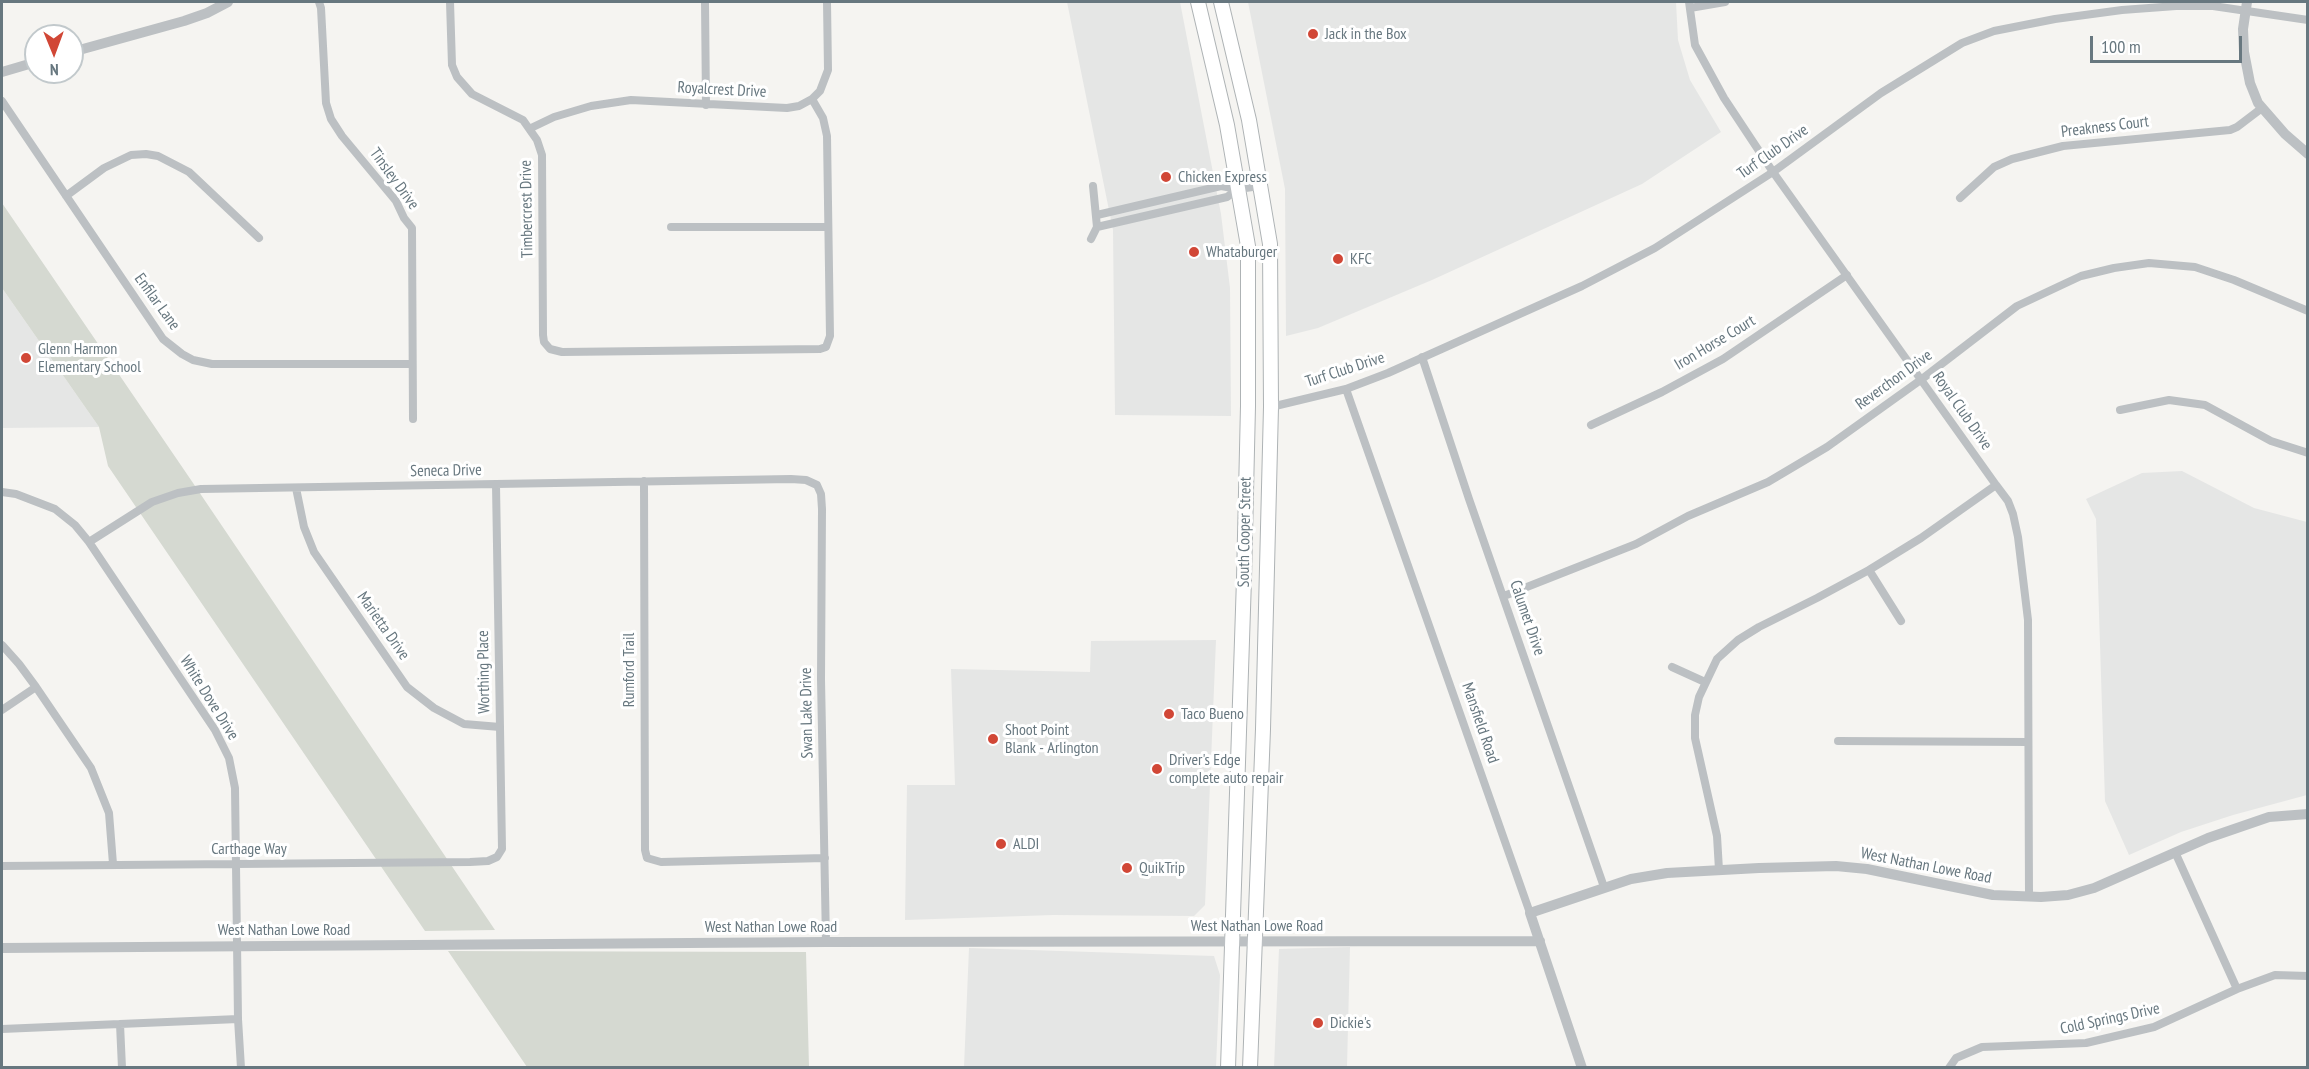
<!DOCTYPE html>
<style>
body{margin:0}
#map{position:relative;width:2309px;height:1069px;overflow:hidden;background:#f5f4f1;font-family:"PT Sans Narrow",sans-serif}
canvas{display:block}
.frame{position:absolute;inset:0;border:3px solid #67777f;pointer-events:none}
.north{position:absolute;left:24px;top:24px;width:60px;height:60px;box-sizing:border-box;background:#fff;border:2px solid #c2c9cc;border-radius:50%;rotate:179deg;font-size:16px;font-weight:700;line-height:24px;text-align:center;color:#67777f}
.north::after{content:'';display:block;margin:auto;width:21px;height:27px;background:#d14736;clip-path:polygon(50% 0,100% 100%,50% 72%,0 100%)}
.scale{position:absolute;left:2090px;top:36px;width:152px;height:27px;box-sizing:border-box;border:3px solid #67777f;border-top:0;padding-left:8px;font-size:18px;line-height:21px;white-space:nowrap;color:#67777f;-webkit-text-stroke:4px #fff;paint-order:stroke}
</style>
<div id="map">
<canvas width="2309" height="1069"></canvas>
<div class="frame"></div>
<div class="north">N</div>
<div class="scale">100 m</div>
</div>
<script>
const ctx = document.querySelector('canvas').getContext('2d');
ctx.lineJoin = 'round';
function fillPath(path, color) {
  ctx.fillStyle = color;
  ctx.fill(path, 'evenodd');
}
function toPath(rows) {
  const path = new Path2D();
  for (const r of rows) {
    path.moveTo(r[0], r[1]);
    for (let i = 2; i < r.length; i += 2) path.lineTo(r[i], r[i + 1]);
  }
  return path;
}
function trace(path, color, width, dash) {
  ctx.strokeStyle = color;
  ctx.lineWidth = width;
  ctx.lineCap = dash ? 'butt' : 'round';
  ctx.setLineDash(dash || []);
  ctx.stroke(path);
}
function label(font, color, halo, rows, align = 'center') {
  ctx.font = font + ' "PT Sans Narrow",sans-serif';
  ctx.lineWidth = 6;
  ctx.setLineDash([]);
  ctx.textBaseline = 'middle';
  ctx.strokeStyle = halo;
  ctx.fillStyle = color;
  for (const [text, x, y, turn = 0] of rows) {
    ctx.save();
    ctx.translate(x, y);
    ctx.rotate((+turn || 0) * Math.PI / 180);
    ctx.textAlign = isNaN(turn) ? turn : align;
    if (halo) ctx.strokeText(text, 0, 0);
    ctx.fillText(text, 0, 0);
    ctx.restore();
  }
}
const built = toPath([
 [1067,2,1180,2,1221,214,1230,288,1231,416,1115,415,1113,230],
 [1248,2,1676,2,1678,40,1690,80,1721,132,1642,184,1432,280,1318,328,1286,336,1285,189],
 [2,288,99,427,2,428],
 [2182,471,2254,508,2307,522,2307,795,2233,815,2181,832,2129,855,2105,801,2096,519,2086,499,2142,473],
 [1216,640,1205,905,1194,916,1053,915,905,920,907,785,955,785,951,669,1090,672,1091,641],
 [1350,947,1347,1067,1274,1067,1279,949],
 [969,948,1214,956,1220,975,1216,1067,964,1067]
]);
const green = toPath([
 [2,203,191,480,495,930,425,931,108,466,99,427,2,288],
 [448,951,806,952,809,1067,527,1067]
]);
const minor = toPath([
 [319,2,321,8,326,103,331,119,342,136,396,201,404,218,412,228,413,419],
 [450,2,452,65,457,77,472,94,523,120,537,140,542,155,543,335,544,342,550,349,562,352,820,349,826,347,830,336,827,136,823,118,812,99],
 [705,2,706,105],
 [1689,2,1695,45,1724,98,1773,172,1996,485,2008,501,2013,514,2018,537,2028,620,2029,897],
 [1690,8,1725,2],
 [2,101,163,339,182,354,193,360,212,364,412,364],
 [531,128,554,117,591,106,631,100,767,107,787,108,799,106,812,99,820,91,828,70,827,2],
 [66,196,104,168,131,155,146,154,158,156,189,172,259,238],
 [1960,198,1994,167,2012,159,2063,146,2230,130,2237,127,2262,108],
 [1097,215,1221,186,1238,189,1260,186],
 [671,227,828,227],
 [1097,227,1227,197,1238,189],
 [1091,239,1097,227,1093,186],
 [1422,357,1469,499,1604,887],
 [1346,389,1530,913],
 [1271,407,1346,389,1388,373,1582,286,1655,248,1773,172,1881,93,1962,43,1994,31,2055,19,2122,10,2176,6,2213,6,2308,20],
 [2120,410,2169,400,2205,405,2271,441,2308,453],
 [1591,425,1662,392,1723,359,1847,275],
 [644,481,645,850,647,858,661,862,825,858],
 [296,488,304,527,314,552,407,687,434,708,464,724,500,727],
 [2,492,16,494,55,509,75,525,89,542,215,730,229,758,235,788,238,1019,241,1068],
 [89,542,152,502,178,493,201,489,791,479,806,480,817,485,821,494,822,509,821,679,826,942],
 [1869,570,1901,621],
 [1504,596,1636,544,1688,516,1768,482,1827,447,1922,379,2017,306,2081,276,2114,268,2149,263,2195,267,2234,280,2308,311],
 [2,645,19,664,36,687,91,768,109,813,113,864],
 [1672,667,1705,682],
 [2,710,36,687],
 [1838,741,2028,742],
 [2175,852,2237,989],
 [2,866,470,862,488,861,497,857,502,849,496,485],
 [1719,870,1717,836,1695,738,1695,715,1699,697,1717,659,1738,640,1759,627,1817,598,1869,570,1921,538,1996,485],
 [120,1024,122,1068],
 [2,1029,238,1019],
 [1949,1068,1956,1058,1982,1047,2086,1043,2154,1027,2237,989,2275,975,2308,976]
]);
const tertiary = toPath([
 [2247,2,2243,29,2244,52,2250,83,2258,103,2285,134,2308,154],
 [72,52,184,21,207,13,228,2],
 [2,72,36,62],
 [2,948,826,942,1540,941],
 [1582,1068,1530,913,1631,879,1667,873,1759,868,1836,866,1867,869,1993,895,2041,897,2068,895,2094,888,2208,838,2269,817,2308,814]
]);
const primary = toPath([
 [1198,2,1227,125,1248,246,1248,406,1244,579,1228,1068],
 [1221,2,1249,120,1270,244,1271,407,1263,729,1250,1068]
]);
const markers = [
 [1313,34,6,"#d14736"],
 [1166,177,6,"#d14736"],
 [1194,252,6,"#d14736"],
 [1338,259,6,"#d14736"],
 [26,358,6,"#d14736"],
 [1169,714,6,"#d14736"],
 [993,739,6,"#d14736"],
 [1157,769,6,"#d14736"],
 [1001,844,6,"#d14736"],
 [1127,868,6,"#d14736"],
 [1318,1023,6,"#d14736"]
];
const poiNames = [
 ["Jack in the Box",1325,34],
 ["Chicken Express",1178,177],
 ["Whataburger",1206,252],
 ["KFC",1350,259],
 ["Glenn Harmon",38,349],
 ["Elementary School",38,367],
 ["Taco Bueno",1181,714],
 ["Shoot Point",1005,730],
 ["Blank - Arlington",1005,748],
 ["Driver's Edge",1169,760],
 ["complete auto repair",1169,778],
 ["ALDI",1013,844],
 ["QuikTrip",1139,868],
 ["Dickie's",1330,1023]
];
const streetNames = [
 ["Royalcrest Drive",722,90,3],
 ["Preakness Court",2105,127,-7],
 ["Turf Club Drive",1773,152,-35],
 ["Tinsley Drive",394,179,54],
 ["Timbercrest Drive",527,209,-91],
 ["Enfilar Lane",157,302,54],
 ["Iron Horse Court",1715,343,-31],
 ["Turf Club Drive",1345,370,-18],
 ["Reverchon Drive",1894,380,-36],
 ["Royal Club Drive",1962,411,55],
 ["Seneca Drive",446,471,-1],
 ["South Cooper Street",1245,532,-89],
 ["Calumet Drive",1527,618,71],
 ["Marietta Drive",383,626,55],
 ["Rumford Trail",629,670,-90],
 ["Worthing Place",484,672,-91],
 ["White Dove Drive",209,698,58],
 ["Swan Lake Drive",807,713,-91],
 ["Mansfield Road",1480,723,71],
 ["Carthage Way",249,849],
 ["West Nathan Lowe Road",1926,866,11],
 ["West Nathan Lowe Road",1257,926],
 ["West Nathan Lowe Road",771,927],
 ["West Nathan Lowe Road",284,930],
 ["Cold Springs Drive",2110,1019,-12]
];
fillPath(built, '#e5e6e5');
fillPath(green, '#d5d9d1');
trace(primary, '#aeb3b5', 16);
trace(minor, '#bcc0c3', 8);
trace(tertiary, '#bcc0c3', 10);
trace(primary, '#fff', 14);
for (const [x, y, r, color] of markers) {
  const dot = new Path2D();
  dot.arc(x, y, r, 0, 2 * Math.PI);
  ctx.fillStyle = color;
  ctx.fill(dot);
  trace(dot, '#fff', 2);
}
label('16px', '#67777f', '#fff', poiNames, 'left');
label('16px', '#67777f', '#fff', streetNames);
</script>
